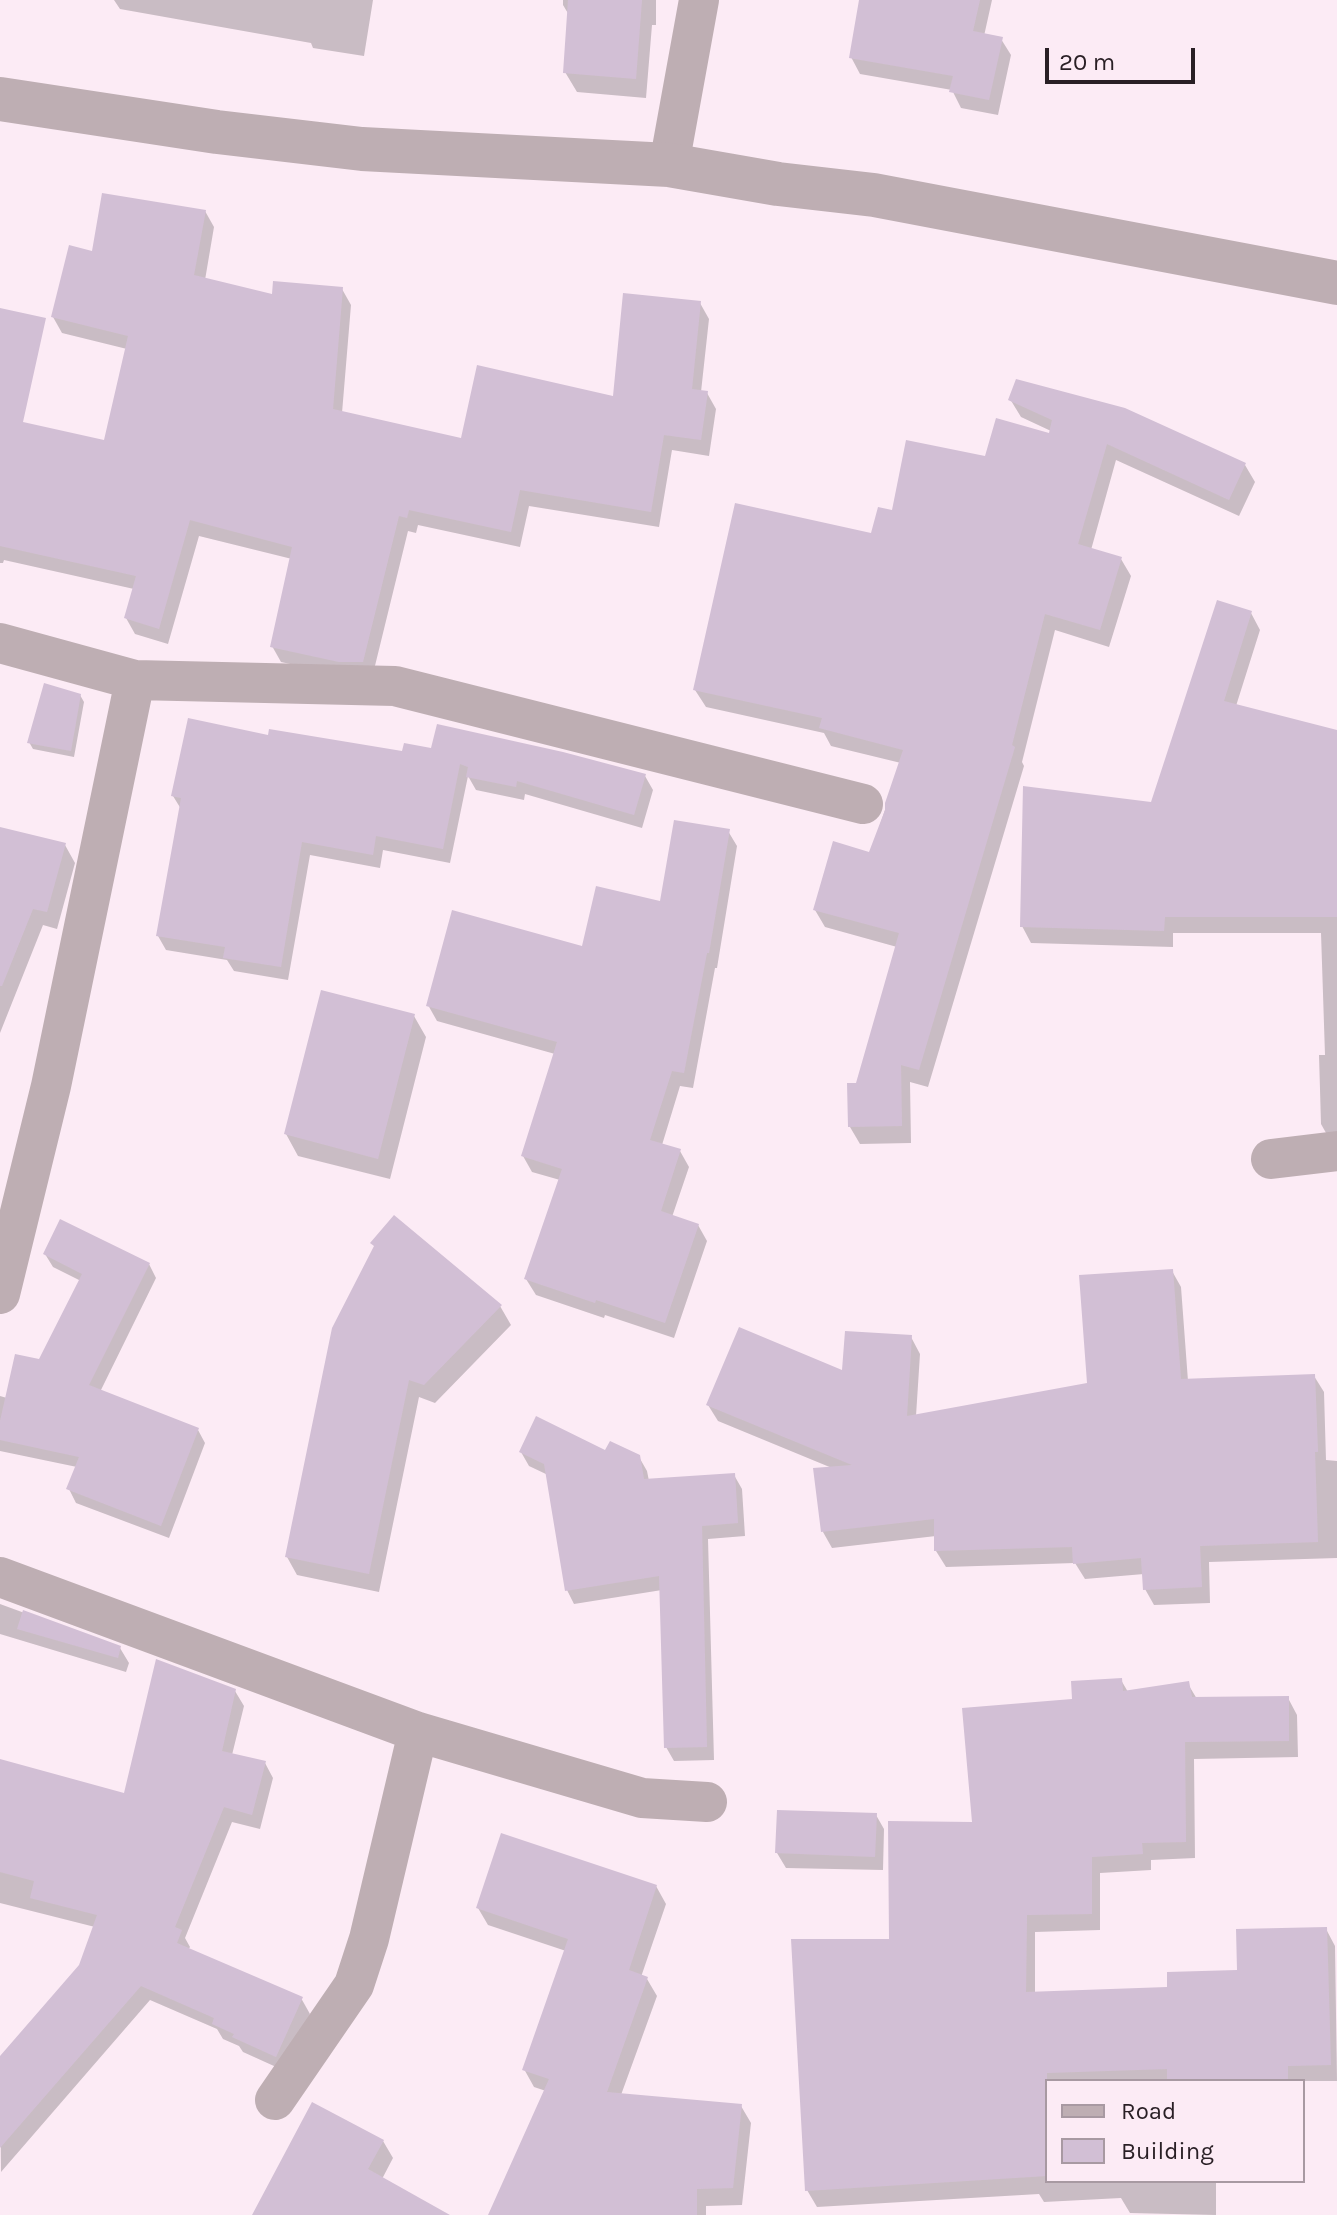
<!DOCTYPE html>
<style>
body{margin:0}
#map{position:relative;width:1337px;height:2215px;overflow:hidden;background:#fcebf5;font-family:Karla,sans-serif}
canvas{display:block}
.legend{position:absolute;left:1045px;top:2079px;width:260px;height:104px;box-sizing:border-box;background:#fcebf5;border:2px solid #a899a2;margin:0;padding:10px 14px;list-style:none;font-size:24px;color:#291f25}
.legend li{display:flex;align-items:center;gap:16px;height:40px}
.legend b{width:40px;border:2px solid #a899a2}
.scale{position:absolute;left:1045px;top:48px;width:150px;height:36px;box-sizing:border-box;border:4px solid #291f25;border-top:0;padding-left:10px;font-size:24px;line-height:28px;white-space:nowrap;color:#291f25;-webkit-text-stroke:6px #fcebf5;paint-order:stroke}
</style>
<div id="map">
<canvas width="1337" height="2215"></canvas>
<ul class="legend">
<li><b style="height:10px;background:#beaeb3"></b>Road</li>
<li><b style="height:22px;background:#d2bfd5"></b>Building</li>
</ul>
<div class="scale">20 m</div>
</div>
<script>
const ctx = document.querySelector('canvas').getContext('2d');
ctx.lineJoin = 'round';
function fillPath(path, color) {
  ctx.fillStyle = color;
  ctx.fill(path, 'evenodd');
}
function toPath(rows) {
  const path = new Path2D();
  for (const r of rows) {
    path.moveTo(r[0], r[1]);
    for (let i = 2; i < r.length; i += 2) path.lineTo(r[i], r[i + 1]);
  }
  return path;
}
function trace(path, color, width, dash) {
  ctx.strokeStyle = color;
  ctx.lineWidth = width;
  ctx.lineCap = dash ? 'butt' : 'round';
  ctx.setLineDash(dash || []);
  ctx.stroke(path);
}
const shadow = toPath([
 [114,0,373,0,364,56,313,48,311,43,120,9],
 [563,0,656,0,656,25,652,25,646,98,577,92,565,72,569,15,563,5],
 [862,0,992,0,984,36,1001,39,1011,55,998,115,961,108,952,90,860,74,851,57],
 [205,211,214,227,205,280,274,296,342,289,351,305,342,413,462,440,615,398,700,303,709,319,701,392,707,393,716,409,709,456,672,450,659,527,529,506,520,547,418,525,416,533,408,531,372,678,349,677,281,662,272,646,292,559,199,536,168,644,135,634,126,618,134,589,4,560,3,563,0,563,0,496,106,442,127,349,62,333,53,317,94,254],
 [1010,399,1245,465,1255,482,1239,516,1116,460,1091,550,1121,559,1131,576,1109,647,1055,630,1022,762,1024,766,928,1087,910,1082,911,1143,860,1144,850,1127,897,947,825,927,815,910,870,854,901,763,831,746,824,733,706,707,695,690,872,535,893,513,986,458,1050,435,1051,431,1021,417],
 [1251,613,1260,630,1236,706,1337,733,1337,1140,1330,1140,1321,1124,1319,1055,1325,1055,1321,933,1173,933,1173,947,1031,943,1022,926,1153,805],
 [80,695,84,702,74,757,33,749,29,742],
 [269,737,404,753,645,776,653,790,642,828,525,794,524,800,476,790,468,776,450,863,383,850,380,868,310,855,288,980,234,971,227,960,166,950,158,936,181,809,173,796],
 [0,829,65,845,75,863,57,929,43,925,0,1033],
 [728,831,737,846,717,968,715,968,693,1088,680,1086,662,1145,680,1151,689,1167,672,1217,698,1225,707,1241,674,1338,605,1315,604,1318,536,1295,526,1279,560,1180,532,1172,523,1156,555,1054,437,1021,428,1005,584,948,661,903],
 [414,1016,426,1037,390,1179,298,1156,286,1134],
 [45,1254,149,1264,156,1278,100,1392,198,1430,205,1443,169,1538,76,1503,69,1489,77,1467,0,1451,0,1396,7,1398,41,1361,81,1281,53,1267],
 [1172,1271,1181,1287,1188,1381,1314,1376,1324,1392,1326,1460,1337,1461,1337,1558,1209,1562,1210,1603,1154,1605,1145,1589,1144,1574,1085,1579,1075,1563,946,1567,936,1551,936,1536,832,1548,823,1532,832,1468,718,1421,708,1405,844,1372,911,1337,920,1354,916,1416,1089,1385],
 [500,1306,511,1325,435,1403,419,1397,379,1592,297,1575,287,1557,334,1329],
 [521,1452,606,1453,639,1457,647,1471,649,1481,734,1475,742,1489,745,1536,708,1539,714,1760,674,1761,666,1747,662,1590,574,1604,567,1590,548,1475,529,1466],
 [0,1604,120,1648,129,1663,126,1672,0,1634],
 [1121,1680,1128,1692,1188,1684,1197,1699,1288,1698,1297,1715,1298,1757,1194,1759,1195,1858,1151,1860,1151,1870,1100,1873,1100,1930,1035,1932,1035,1994,1169,1989,1239,1972,1326,1929,1335,1946,1337,2081,1047,2081,1047,2181,1216,2181,1216,2215,1130,2213,1121,2198,1044,2202,1039,2194,817,2207,807,2190,891,1941,974,1824,1075,1701],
 [235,1691,244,1706,232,1755,265,1763,273,1778,260,1829,232,1822,185,1938,190,1947,188,1950,301,1998,310,2014,285,2071,243,2052,239,2046,223,2039,217,2029,150,2000,1,2172,0,2059,81,1966,95,1927,0,1903,0,1761,125,1795],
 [876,1815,884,1829,883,1870,786,1868,777,1853],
 [656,1886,666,1904,641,1977,647,1979,657,1996,621,2095,741,2106,751,2123,742,2205,706,2206,706,2215,490,2215,546,2091,534,2087,524,2069,566,1951,488,1925,478,1908],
 [383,2141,393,2158,382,2179,446,2215,295,2215]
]);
const building = toPath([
 [568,0,642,0,636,79,563,73],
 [859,0,980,0,973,31,1003,37,989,100,949,92,953,76,849,58],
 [102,193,206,210,194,275,272,294,273,281,343,287,333,409,461,438,477,365,613,396,623,293,701,301,692,389,708,391,701,440,664,435,651,512,520,490,511,532,409,510,407,518,399,516,363,662,339,662,270,647,292,547,190,520,159,629,124,618,136,576,0,546,0,308,46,318,23,422,104,440,128,336,51,317,69,245,92,251],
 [1016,379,1125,408,1246,463,1229,500,1107,444,1078,544,1122,557,1100,630,1045,614,1012,745,1015,747,919,1070,901,1065,902,1126,848,1127,847,1083,856,1083,899,933,813,910,833,841,869,852,885,810,885,803,903,750,819,728,822,718,693,690,735,503,871,533,878,507,892,510,906,440,985,456,996,418,1049,433,1052,420,1008,400],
 [1217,600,1252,611,1224,701,1337,730,1337,917,1165,917,1164,931,1020,927,1023,786,1151,802],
 [44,683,81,694,71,751,27,743],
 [188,718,268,735,269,729,402,751,404,743,431,748,437,724,563,752,646,774,634,815,517,781,516,787,466,777,468,767,460,764,443,849,376,836,373,855,302,842,281,967,223,958,225,947,156,936,181,798,171,796],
 [674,820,730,829,709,953,707,953,684,1073,672,1071,650,1140,681,1149,661,1211,699,1224,665,1323,596,1300,595,1303,524,1279,562,1169,521,1156,557,1042,426,1006,452,910,582,946,596,886,660,901],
 [0,827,66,843,47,912,33,909,2,986,0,986],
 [321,990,415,1014,378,1159,284,1134],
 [394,1215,502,1305,424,1385,409,1380,369,1574,285,1557,332,1328,374,1246,370,1243],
 [60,1219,150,1263,89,1385,199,1428,161,1526,66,1489,79,1457,0,1440,0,1421,15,1354,39,1359,82,1274,43,1254],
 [1173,1269,1181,1379,1315,1374,1318,1452,1315,1452,1318,1542,1200,1546,1202,1587,1143,1590,1141,1558,1073,1564,1072,1547,934,1551,934,1519,821,1532,813,1468,852,1465,706,1405,739,1327,842,1370,845,1331,912,1335,907,1416,1087,1383,1079,1275],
 [536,1416,605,1450,610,1441,640,1455,644,1479,735,1473,738,1523,702,1526,707,1747,664,1748,659,1576,565,1591,544,1464,519,1452],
 [23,1610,121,1646,118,1658,17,1629],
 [156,1659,236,1689,222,1751,266,1761,252,1815,224,1807,175,1927,182,1930,177,1943,303,1997,276,2057,232,2037,234,2034,212,2024,214,2018,141,1986,0,2148,0,2056,79,1965,97,1915,30,1898,34,1881,0,1872,0,1759,124,1793],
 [1122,1678,1123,1691,1189,1681,1192,1697,1289,1696,1289,1741,1185,1742,1186,1842,1142,1843,1143,1854,1092,1857,1092,1914,1027,1915,1026,1992,1167,1987,1167,1972,1237,1970,1236,1929,1327,1927,1331,2065,1288,2066,1288,2081,1167,2081,1167,2069,1047,2073,1047,2176,805,2191,791,1939,889,1939,888,1821,972,1822,962,1708,1072,1699,1071,1681],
 [777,1810,877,1813,875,1857,775,1853],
 [501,1833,657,1885,629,1970,648,1977,607,2092,742,2104,733,2188,697,2189,697,2215,488,2215,549,2079,522,2070,568,1939,476,1908],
 [312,2102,384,2140,368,2169,450,2215,252,2215]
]);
const minor = toPath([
 [669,165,699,0],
 [0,643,135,680,395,686,863,804],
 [1271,1159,1337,1151],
 [0,1294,51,1086,135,680],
 [0,1577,418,1732,642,1798,707,1802],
 [275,2100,354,1985,369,1939,418,1732]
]);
const tertiary = toPath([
 [0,99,217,132,362,149,669,165,778,184,874,195,1337,283]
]);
fillPath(shadow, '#0003');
fillPath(building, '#d2bfd5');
trace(minor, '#beaeb3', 40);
trace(tertiary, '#beaeb3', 44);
</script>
